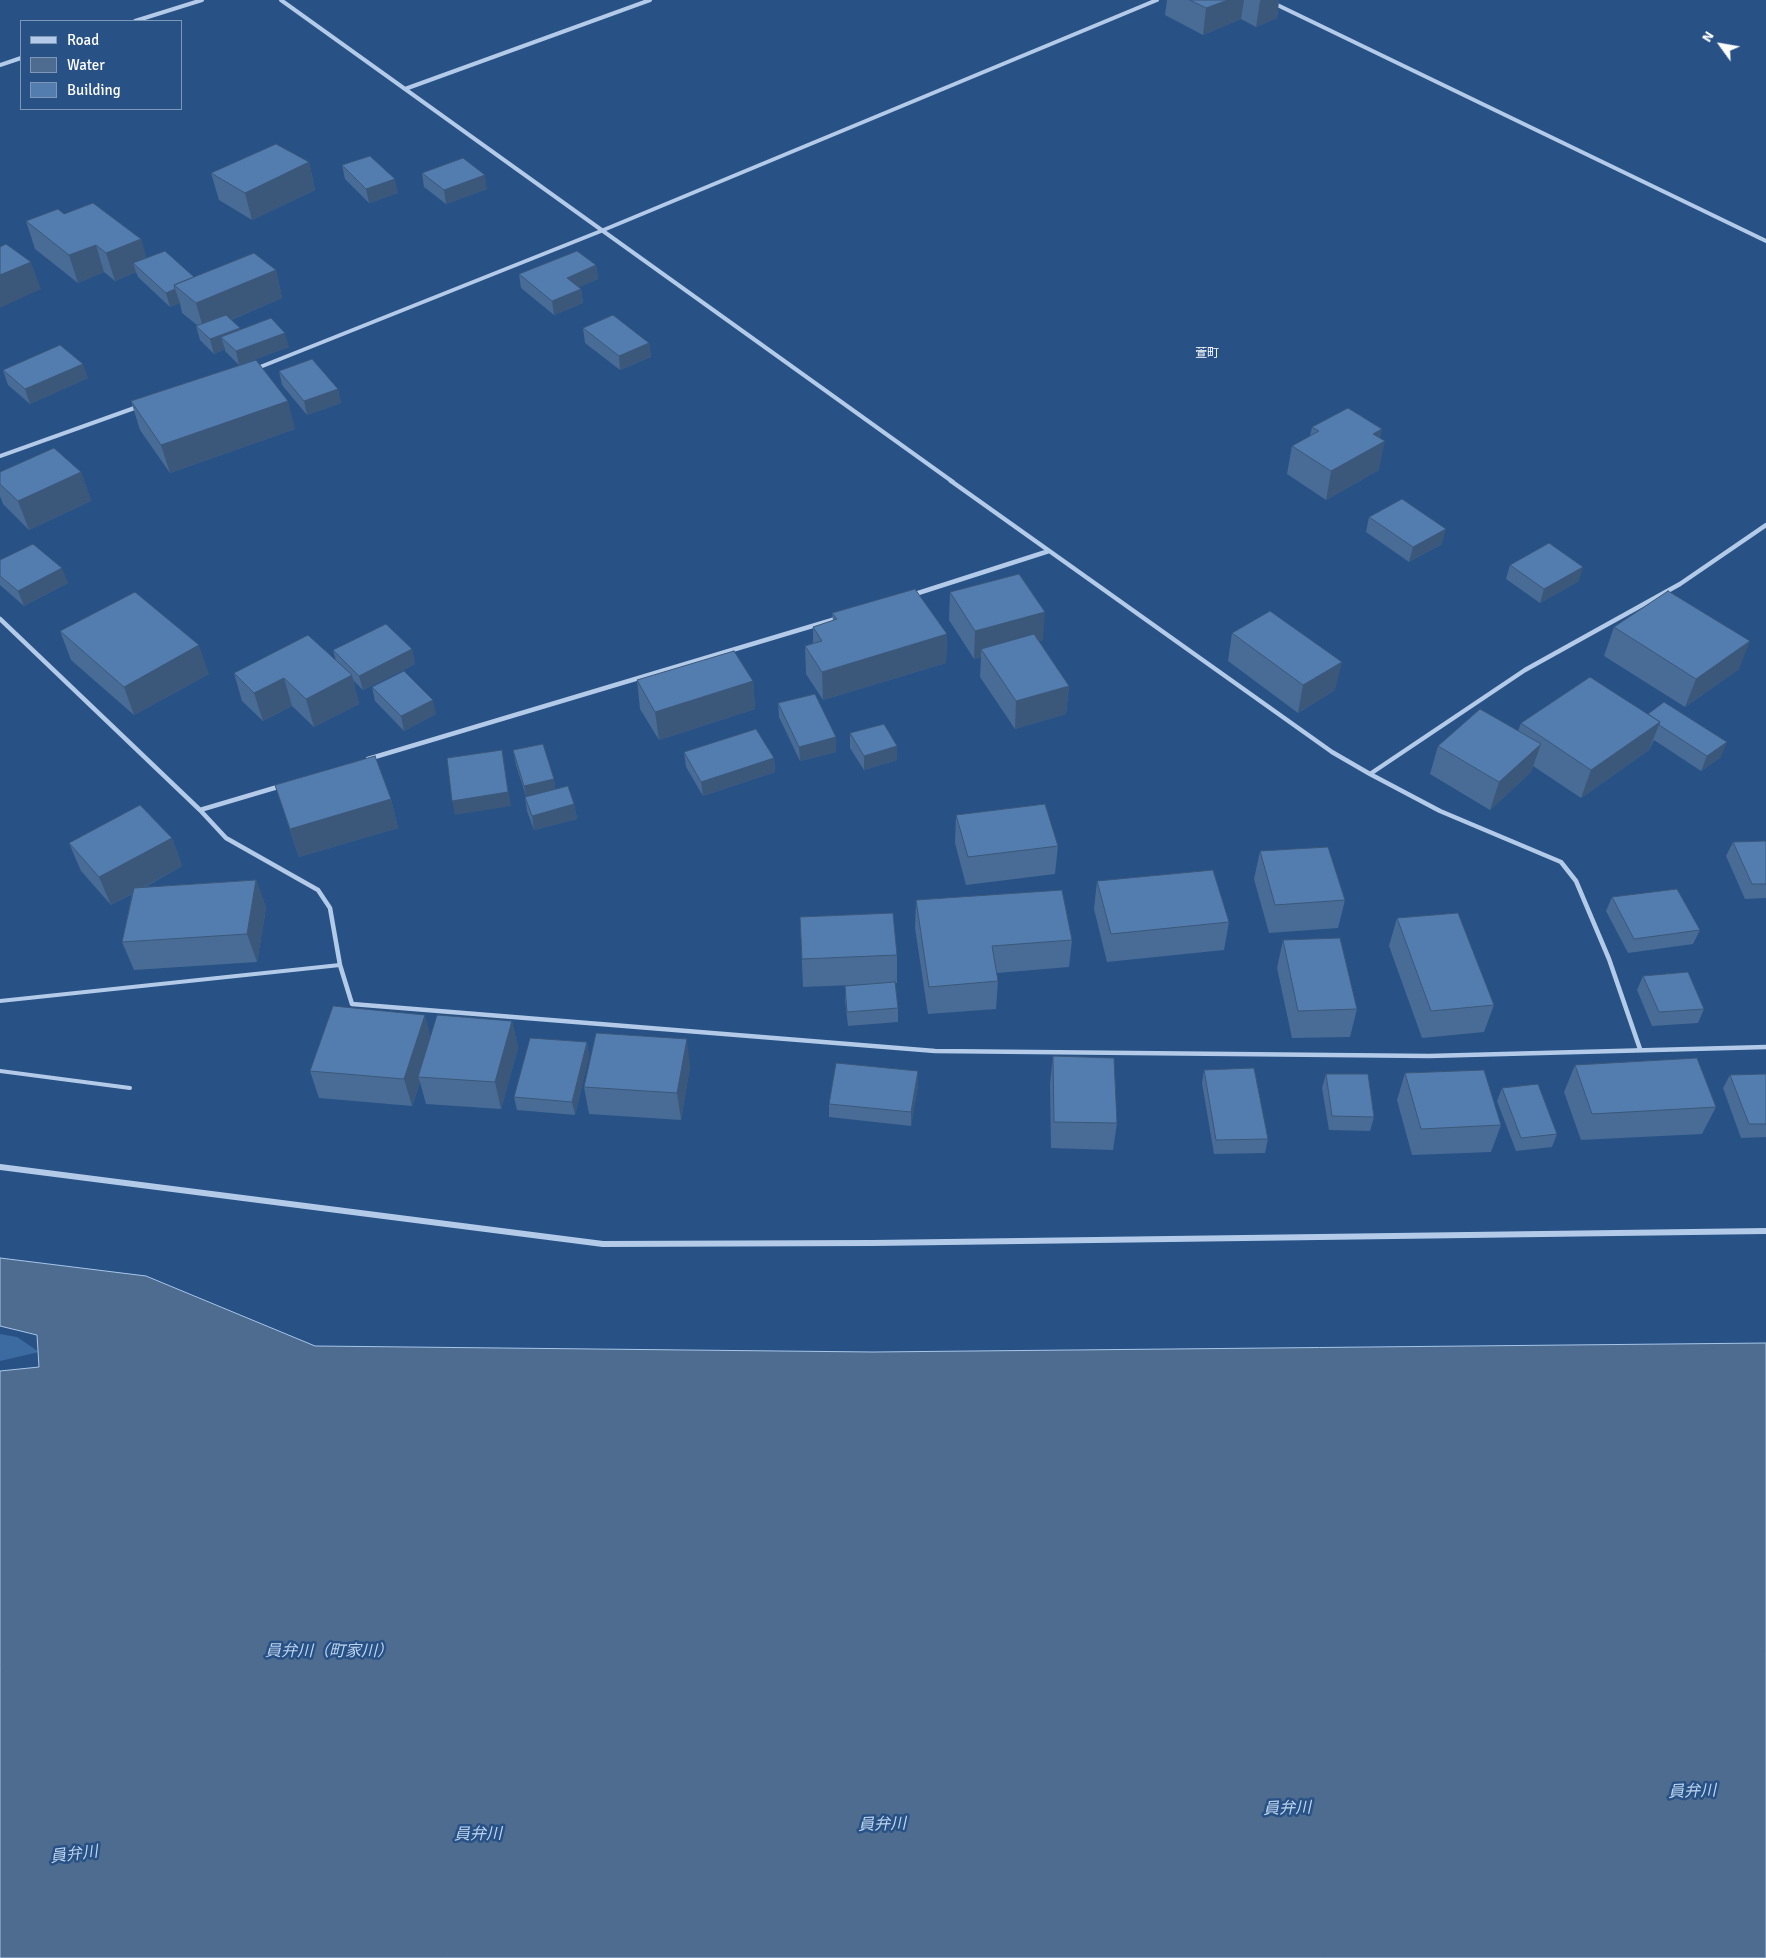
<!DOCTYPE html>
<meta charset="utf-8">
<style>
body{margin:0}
#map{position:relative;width:1766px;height:1958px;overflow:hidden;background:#285186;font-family:Signika,sans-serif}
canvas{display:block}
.legend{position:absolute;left:20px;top:20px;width:162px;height:90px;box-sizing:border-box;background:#285186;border:1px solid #7e97b6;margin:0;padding:6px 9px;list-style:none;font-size:15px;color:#fff}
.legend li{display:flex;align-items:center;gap:10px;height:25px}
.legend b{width:25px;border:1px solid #7e97b6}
.north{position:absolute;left:1696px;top:20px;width:50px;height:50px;-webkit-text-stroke:4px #285186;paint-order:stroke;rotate:302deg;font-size:14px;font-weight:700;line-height:20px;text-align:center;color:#fff}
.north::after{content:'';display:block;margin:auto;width:18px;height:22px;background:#fff;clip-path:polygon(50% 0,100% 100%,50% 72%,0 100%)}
</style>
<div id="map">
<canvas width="1766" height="1958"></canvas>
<ul class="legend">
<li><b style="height:6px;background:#b3cbe8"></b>Road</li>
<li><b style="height:14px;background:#4e6b90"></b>Water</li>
<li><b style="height:14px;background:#547daf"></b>Building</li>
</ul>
<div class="north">N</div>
</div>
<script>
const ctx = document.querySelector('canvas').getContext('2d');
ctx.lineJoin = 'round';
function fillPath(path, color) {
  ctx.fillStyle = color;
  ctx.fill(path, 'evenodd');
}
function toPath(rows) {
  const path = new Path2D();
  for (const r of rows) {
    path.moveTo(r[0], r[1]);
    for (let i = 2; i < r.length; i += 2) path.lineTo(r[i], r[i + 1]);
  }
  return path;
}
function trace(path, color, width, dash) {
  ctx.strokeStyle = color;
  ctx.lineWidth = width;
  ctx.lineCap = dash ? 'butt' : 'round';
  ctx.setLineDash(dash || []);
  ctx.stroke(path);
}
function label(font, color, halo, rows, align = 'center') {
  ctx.font = font + ' Signika,"Noto Sans JP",sans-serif';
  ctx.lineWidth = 5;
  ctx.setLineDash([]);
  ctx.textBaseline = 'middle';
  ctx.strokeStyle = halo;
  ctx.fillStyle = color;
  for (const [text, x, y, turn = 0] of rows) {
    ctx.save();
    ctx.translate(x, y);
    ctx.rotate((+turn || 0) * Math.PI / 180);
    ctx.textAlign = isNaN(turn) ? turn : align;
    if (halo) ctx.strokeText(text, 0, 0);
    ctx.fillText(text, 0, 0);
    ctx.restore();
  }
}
const green = toPath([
 [0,1334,17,1337,39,1352,0,1361]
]);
const water = toPath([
 [0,1258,146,1276,315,1346,873,1352,1766,1343,1766,1958,0,1958,0,1371,39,1367,37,1335,0,1326,0,1258]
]);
const service = toPath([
 [0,1001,340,965],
 [0,1071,130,1088]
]);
const minorFar2 = toPath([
 [281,0,953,482],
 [1267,0,1766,241],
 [135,21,202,0],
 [0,65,21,58],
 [405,89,650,0],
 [255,369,601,231,1157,0],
 [0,456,140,406]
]);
const minorFar1 = toPath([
 [951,481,1332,752,1370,774,1525,670,1680,584,1766,525],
 [912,595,1049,551],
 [0,619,200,810,226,838,318,890,330,908,340,965,352,1004,935,1051,1429,1056,1766,1047],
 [368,759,839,618],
 [1370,774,1440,811,1561,862,1576,881,1609,959,1640,1049],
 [200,810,281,786]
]);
const minor = toPath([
 [0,1167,603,1244,872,1243,1766,1231]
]);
const wall = toPath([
 [1167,0,1279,0,1277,18,1256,27,1241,19,1203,35,1165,15],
 [309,162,315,190,252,220,219,200,211,173],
 [342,165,398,193,369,203,345,179],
 [422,173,487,189,446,204,424,187],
 [64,214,141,239,146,258,194,277,276,270,282,298,231,320,240,328,240,330,289,347,239,365,225,351,225,349,214,354,200,340,196,326,197,325,182,313,180,303,170,307,138,277,136,272,115,281,104,272,78,283,35,249,26,221],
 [596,265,598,279,579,287,581,289,583,303,554,315,521,288,519,274],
 [583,328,649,343,651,357,620,370,585,343],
 [3,370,88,378,30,404,8,385],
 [279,371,338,389,341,403,307,415,282,385],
 [131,401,295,429,170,473,140,430],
 [1312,427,1380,438,1379,470,1326,500,1287,474,1292,446,1310,436],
 [0,472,81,472,91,501,29,530,3,504,0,496],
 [1369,517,1442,544,1409,562,1366,532],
 [0,560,68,583,24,606,0,585],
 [1510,565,1579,581,1540,603,1506,579],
 [950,592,1043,640,1039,641,1069,686,1066,714,1015,729,980,677,981,657,974,659,949,620],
 [832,613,947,634,946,663,823,700,806,674,805,646,813,643,813,627,833,621],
 [1614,627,1739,669,1685,707,1604,656],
 [60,631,209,674,134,715,71,660],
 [1232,633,1335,690,1298,713,1228,661],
 [412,649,415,664,363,690,353,680,359,704,314,727,292,706,263,721,242,701,234,673,336,661,333,650],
 [637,680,753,681,755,709,659,740,640,709],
 [372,687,436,714,404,731,375,701],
 [778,703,836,752,800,761,779,717],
 [1648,714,1721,757,1701,771,1654,740,1649,750,1581,798,1533,766,1531,772,1490,810,1430,774,1438,746,1518,731,1521,723],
 [850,733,897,746,897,760,864,770,850,748],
 [513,750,554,779,555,789,574,804,577,819,534,830,527,811,525,797,526,796,516,765],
 [684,752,774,758,775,772,703,796,686,767],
 [275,785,391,799,398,828,299,857],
 [956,815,1058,846,1055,874,966,885,955,843],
 [172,838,182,866,145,887,256,880,266,908,257,962,134,970,122,942,132,894,111,905,81,871,69,843],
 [1766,841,1766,898,1745,899,1726,856,1733,842],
 [1260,851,1345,900,1338,928,1269,933,1254,879],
 [1097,881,1229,922,1224,950,1107,962,1094,909],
 [1612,897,1700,930,1693,944,1628,953,1606,911],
 [916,900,1072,940,1069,967,997,973,998,981,996,1009,928,1014,915,928],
 [800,917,897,955,897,983,895,983,898,1008,898,1022,848,1026,845,1000,845,986,879,984,803,987],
 [1397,918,1494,1005,1484,1032,1422,1038,1389,946],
 [1283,940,1357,1009,1350,1037,1292,1038,1277,968],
 [1643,976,1704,1009,1698,1023,1652,1026,1637,990],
 [512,1021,518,1048,501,1109,426,1104,420,1082,412,1106,319,1098,310,1071,431,1036],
 [587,1042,589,1056,575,1115,517,1110,514,1097],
 [1053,1056,1117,1123,1113,1150,1051,1148,1050,1083],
 [1575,1065,1716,1107,1702,1134,1581,1140,1564,1092],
 [690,1066,681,1120,589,1114,584,1087],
 [1204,1070,1268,1139,1265,1153,1214,1154,1202,1083],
 [918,1071,918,1085,911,1126,829,1117,829,1104],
 [1405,1073,1501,1125,1491,1152,1412,1155,1397,1100],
 [1326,1074,1374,1117,1370,1131,1329,1130,1322,1088],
 [1766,1074,1766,1137,1741,1138,1723,1088,1730,1075],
 [1502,1088,1557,1134,1552,1147,1516,1151,1497,1101]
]);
const shadedWall = toPath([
 [1228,0,1244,0,1241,19,1203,35,1206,8],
 [1261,0,1279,0,1277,18,1256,27,1260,1],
 [309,162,315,190,252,220,245,193],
 [485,175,487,189,446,204,444,190],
 [395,179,398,193,369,203,366,189],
 [141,239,149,267,133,263,136,272,115,281,106,253],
 [96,245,104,272,78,283,69,255],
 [31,262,41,289,0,308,0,275],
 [596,265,598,279,569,292,567,278],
 [276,270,282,298,204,331,196,303],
 [175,289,180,303,170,307,166,293],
 [581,289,583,303,554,315,552,301],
 [240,328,244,342,221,337,225,349,214,354,210,339],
 [285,333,289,347,239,365,236,351],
 [649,343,651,357,620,370,619,356],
 [83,364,88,378,30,404,25,389],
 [338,389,341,403,307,415,304,401],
 [288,401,295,429,170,473,161,445],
 [1382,429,1379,445,1385,441,1379,470,1326,500,1331,471,1373,434],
 [81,472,91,501,29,530,18,501],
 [1446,529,1442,544,1409,562,1413,547],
 [1583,567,1579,581,1540,603,1544,589],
 [62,568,68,583,24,606,18,591],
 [1045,612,1043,640,986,656,981,649,981,657,974,659,975,631],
 [947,634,946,663,823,700,822,672],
 [1750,641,1739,669,1685,707,1696,679],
 [199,645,209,674,134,715,124,687],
 [412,649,415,664,363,690,359,676],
 [1342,662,1335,690,1298,713,1303,685],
 [352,675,359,704,314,727,306,699],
 [284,678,292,706,263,721,254,693],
 [753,681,755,709,659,740,655,712],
 [1069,686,1066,714,1015,729,1016,701],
 [433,700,436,714,404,731,401,716],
 [1660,722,1649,750,1581,798,1591,770],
 [836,737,836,752,800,761,799,747],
 [1727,742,1721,757,1701,771,1707,756],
 [1541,744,1531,772,1490,810,1499,782],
 [897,746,897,760,864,770,864,756],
 [502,750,511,806,455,815,452,801],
 [774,758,775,772,703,796,701,782],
 [554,779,556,793,527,800,524,786],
 [391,799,398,828,299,857,290,829],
 [574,804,577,819,534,830,532,816],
 [172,838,182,866,111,905,99,877],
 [256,880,266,908,257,962,247,934],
 [425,1015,432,1042,418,1077,420,1082,412,1106,404,1079],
 [512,1021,518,1048,501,1109,495,1082],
 [687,1039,690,1066,681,1120,677,1093],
 [587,1042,589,1056,575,1115,572,1102],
 [918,1071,918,1085,911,1126,911,1112]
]);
const building = toPath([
 [1190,0,1228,0,1206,8,1190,0],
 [276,144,309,162,245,193,211,173,276,144],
 [370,156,395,179,366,189,342,165,370,156],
 [463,158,485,175,444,190,422,173,463,158],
 [93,203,141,239,106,253,96,245,69,255,26,221,58,209,64,214,93,203],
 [6,244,31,262,0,275,0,247,6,244],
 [165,251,194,277,174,285,175,289,166,293,133,263,165,251],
 [577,251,596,265,567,278,581,289,552,301,519,274,577,251],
 [254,253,276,270,196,303,174,285,254,253],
 [226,315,240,328,210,339,196,326,226,315],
 [613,315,649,343,619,356,583,328,613,315],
 [271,318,285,333,236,351,221,337,271,318],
 [60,345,83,364,25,389,3,370,60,345],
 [312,359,338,389,304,401,279,371,312,359],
 [256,360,288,401,161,445,131,401,256,360],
 [1348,408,1382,429,1373,434,1385,441,1331,471,1292,446,1319,431,1312,427,1348,408],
 [54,448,81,472,18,501,0,484,0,472,54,448],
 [1402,499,1446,529,1413,547,1369,517,1402,499],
 [1549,543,1583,567,1544,589,1510,565,1549,543],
 [33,544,62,568,18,591,0,576,0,560,33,544],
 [1019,574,1045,612,975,631,950,592,1019,574],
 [915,589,947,634,822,672,805,646,822,641,813,627,837,619,832,613,915,589],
 [1668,591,1750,641,1696,679,1614,627,1668,591],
 [135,592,199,645,124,687,60,631,135,592],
 [1270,611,1342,662,1303,685,1232,633,1270,611],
 [386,624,412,649,359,676,333,650,386,624],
 [1034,634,1069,686,1016,701,981,649,1034,634],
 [308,635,352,675,306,699,284,678,254,693,234,673,308,635],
 [734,651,753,681,655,712,637,680,734,651],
 [404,671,433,700,401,716,372,687,404,671],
 [1590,677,1660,722,1591,770,1521,723,1590,677],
 [815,694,836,737,799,747,778,703,815,694],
 [1664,702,1727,742,1707,756,1659,725,1660,722,1648,714,1664,702],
 [1480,709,1541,744,1499,782,1438,746,1480,709],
 [884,724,897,746,864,756,850,733,884,724],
 [756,729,774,758,701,782,684,752,756,729],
 [543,744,554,779,524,786,513,750,543,744],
 [502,750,508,792,452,801,447,758,502,750],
 [375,756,391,799,290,829,275,785,375,756],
 [568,786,574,804,532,816,525,797,568,786],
 [1045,804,1058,846,968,857,956,815,1045,804],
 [140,805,172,838,99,877,69,843,140,805],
 [1766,841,1766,884,1752,884,1733,842,1766,841],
 [1328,847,1345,900,1275,905,1260,851,1328,847],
 [1213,870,1229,922,1111,934,1097,881,1213,870],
 [256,880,247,934,122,942,134,888,256,880],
 [1677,889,1700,930,1634,939,1612,897,1677,889],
 [1062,890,1072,940,992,946,998,981,929,987,916,900,1062,890],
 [893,913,897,955,802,959,800,917,893,913],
 [1458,913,1494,1005,1431,1011,1397,918,1458,913],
 [1340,938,1357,1009,1298,1011,1283,940,1340,938],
 [1688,972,1704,1009,1659,1012,1643,976,1688,972],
 [895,982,898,1008,847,1012,845,986,895,982],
 [333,1006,425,1015,404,1079,310,1071,333,1006],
 [437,1015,512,1021,495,1082,418,1077,437,1015],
 [596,1033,687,1039,677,1093,584,1087,596,1033],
 [530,1038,587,1042,572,1102,514,1097,530,1038],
 [1053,1056,1114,1058,1117,1123,1054,1122,1053,1056],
 [1697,1058,1716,1107,1592,1114,1575,1065,1697,1058],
 [836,1063,918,1071,911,1112,829,1104,836,1063],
 [1254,1068,1268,1139,1216,1140,1204,1070,1254,1068],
 [1484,1070,1501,1125,1421,1129,1405,1073,1484,1070],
 [1326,1074,1368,1074,1374,1117,1332,1116,1326,1074],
 [1766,1074,1766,1124,1749,1124,1730,1075,1766,1074],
 [1538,1084,1557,1134,1521,1138,1502,1088,1538,1084]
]);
const farQuarternames = [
 ["萱町",1207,354]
];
const nearWaternames = [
 ["員弁川（町家川）",329,1652],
 ["員弁川",1692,1792,-2],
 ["員弁川",1287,1809,-2],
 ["員弁川",882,1825,-2],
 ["員弁川",478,1835,-1],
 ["員弁川",74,1855,-7]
];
fillPath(green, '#3c6ba2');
fillPath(water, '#4e6b90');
trace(water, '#a7c6e8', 1);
trace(service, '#b3cbe8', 4);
trace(minorFar2, '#b3cbe8', 4);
trace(minorFar1, '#b3cbe8', 4.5);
trace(minor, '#b3cbe8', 6);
fillPath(wall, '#486c96');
fillPath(shadedWall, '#3b587a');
fillPath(building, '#547daf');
trace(building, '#3b587a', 1);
label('12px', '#fff', '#285186', farQuarternames);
label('italic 16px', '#bed5ef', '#285186', nearWaternames);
</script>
